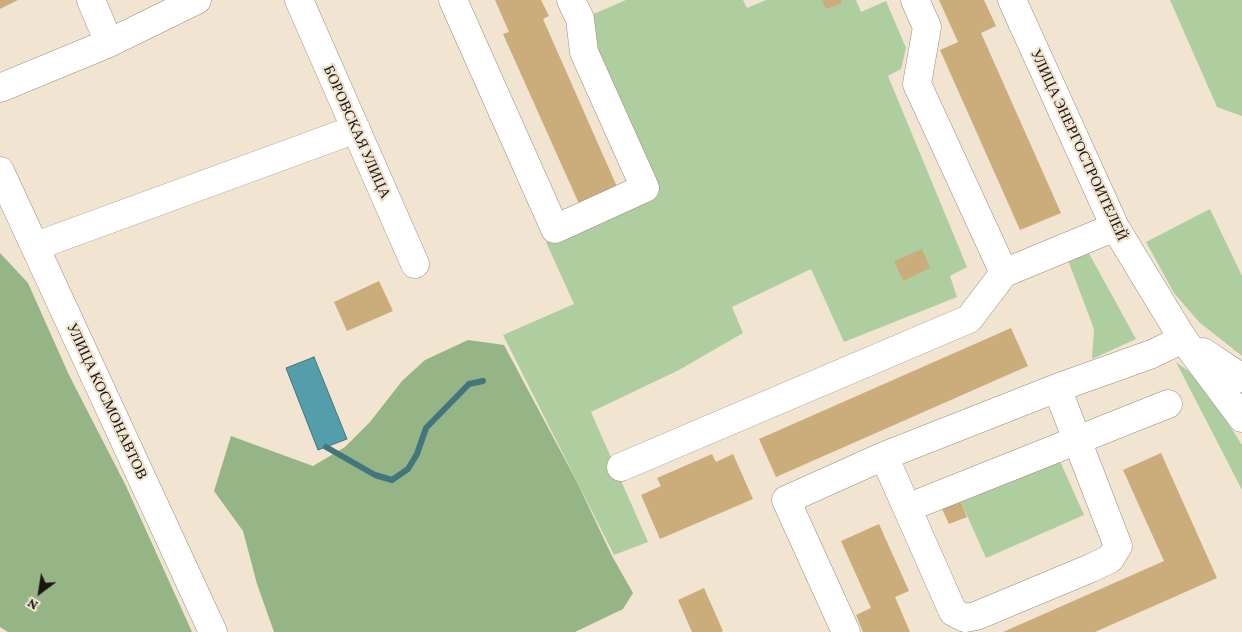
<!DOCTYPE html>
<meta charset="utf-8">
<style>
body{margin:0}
#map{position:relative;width:1242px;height:632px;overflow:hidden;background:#f1e5d1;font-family:"Crimson Pro",serif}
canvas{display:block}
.north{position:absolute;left:15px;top:567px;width:50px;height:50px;-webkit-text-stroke:4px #f1e5d1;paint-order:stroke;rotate:211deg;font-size:14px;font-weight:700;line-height:20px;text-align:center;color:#1b1710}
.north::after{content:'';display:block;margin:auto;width:18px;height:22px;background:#1b1710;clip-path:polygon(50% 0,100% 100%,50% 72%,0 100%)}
</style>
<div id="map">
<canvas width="1242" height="632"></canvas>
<div class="north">N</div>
</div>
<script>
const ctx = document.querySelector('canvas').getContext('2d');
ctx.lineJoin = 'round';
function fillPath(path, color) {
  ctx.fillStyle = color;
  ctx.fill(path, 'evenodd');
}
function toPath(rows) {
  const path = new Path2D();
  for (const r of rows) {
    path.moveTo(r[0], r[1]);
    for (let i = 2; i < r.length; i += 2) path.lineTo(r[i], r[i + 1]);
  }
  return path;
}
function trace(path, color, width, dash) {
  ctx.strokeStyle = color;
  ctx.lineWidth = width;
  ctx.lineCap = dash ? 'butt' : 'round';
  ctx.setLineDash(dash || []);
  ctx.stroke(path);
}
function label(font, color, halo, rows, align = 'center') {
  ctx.font = font + ' "Crimson Pro",serif';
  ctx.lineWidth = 4.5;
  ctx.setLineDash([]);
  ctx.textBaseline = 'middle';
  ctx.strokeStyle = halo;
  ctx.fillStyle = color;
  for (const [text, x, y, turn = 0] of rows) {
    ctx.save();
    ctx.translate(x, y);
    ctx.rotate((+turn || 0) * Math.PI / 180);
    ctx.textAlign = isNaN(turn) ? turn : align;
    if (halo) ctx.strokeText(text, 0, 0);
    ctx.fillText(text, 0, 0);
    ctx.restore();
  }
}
const green = toPath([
 [626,0,743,0,747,8,766,0,856,0,861,12,886,1,906,48,901,69,888,76,967,267,950,276,957,297,844,342,811,269,732,307,743,333,679,370,591,412,648,542,614,555,503,335,574,304,546,242,659,193,595,49,589,16],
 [1170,0,1242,0,1242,116,1217,107],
 [1210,209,1242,276,1242,356,1199,322,1174,293,1146,242],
 [1086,248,1136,339,1092,359,1094,329,1066,255],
 [1176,362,1190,372,1209,393,1242,445,1242,490],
 [1059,459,1084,515,986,558,961,502]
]);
const forest = toPath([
 [0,253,28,283,69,375,126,486,192,632,8,632,0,627],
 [468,340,504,345,577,482,612,556,633,593,623,609,575,632,274,632,257,584,243,531,214,491,231,436,313,466,345,447,370,422,402,381,425,360]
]);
const water = toPath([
 [314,357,347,439,318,450,286,368,314,357]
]);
const stream = toPath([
 [326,447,375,475,392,480,408,469,417,454,426,428,469,384,483,381]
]);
const building = toPath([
 [0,0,18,0,0,9],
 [495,0,541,0,549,16,543,19,618,189,580,206,503,34,509,32],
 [822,0,841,0,842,3,826,9],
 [939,0,984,0,996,26,981,33,1061,213,1020,230,940,50,958,42],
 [922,249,930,268,903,281,894,261],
 [379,281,393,311,347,331,334,302],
 [1011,328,1028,366,776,477,759,439],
 [1161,453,1217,578,1095,632,1003,632,1164,561,1123,470],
 [712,454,716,462,733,454,753,499,660,539,641,495,661,486,657,478],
 [961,502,967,517,949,524,942,509],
 [879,524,909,591,895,597,910,632,863,632,856,615,871,608,841,541],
 [704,588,723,631,721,632,692,632,678,600]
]);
const minor = toPath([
 [299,0,415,264],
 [453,0,555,229,645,188,584,52,580,19,571,0],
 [915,0,927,27,917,84,1004,273],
 [1012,0,1115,227,1183,339,1242,418],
 [109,43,197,0],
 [0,88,109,43,91,0],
 [0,171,213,632],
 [36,246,356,129],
 [1203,352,1242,378],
 [884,456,953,612,965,618,976,616,1091,568,1110,559,1118,546,1057,388],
 [621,467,969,319,1004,273,1115,227],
 [907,508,1168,404],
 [846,632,786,500,884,456,1057,388,1152,354,1183,339]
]);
const streetNames = [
 ["БОРОВСКАЯ УЛИЦА",357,132,66],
 ["УЛИЦА ЭНЕРГОСТРОИТЕЛЕЙ",1079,145,65],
 ["УЛИЦА КОСМОНАВТОВ",107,401,65]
];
fillPath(green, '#afcea0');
fillPath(forest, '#96b586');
fillPath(water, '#549daa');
trace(water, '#43757c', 1);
trace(stream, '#43757c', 6);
fillPath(building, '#cbad7b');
trace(minor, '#978c79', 29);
trace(minor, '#fff', 28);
label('15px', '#1b1710', '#f1e5d1', streetNames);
</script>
